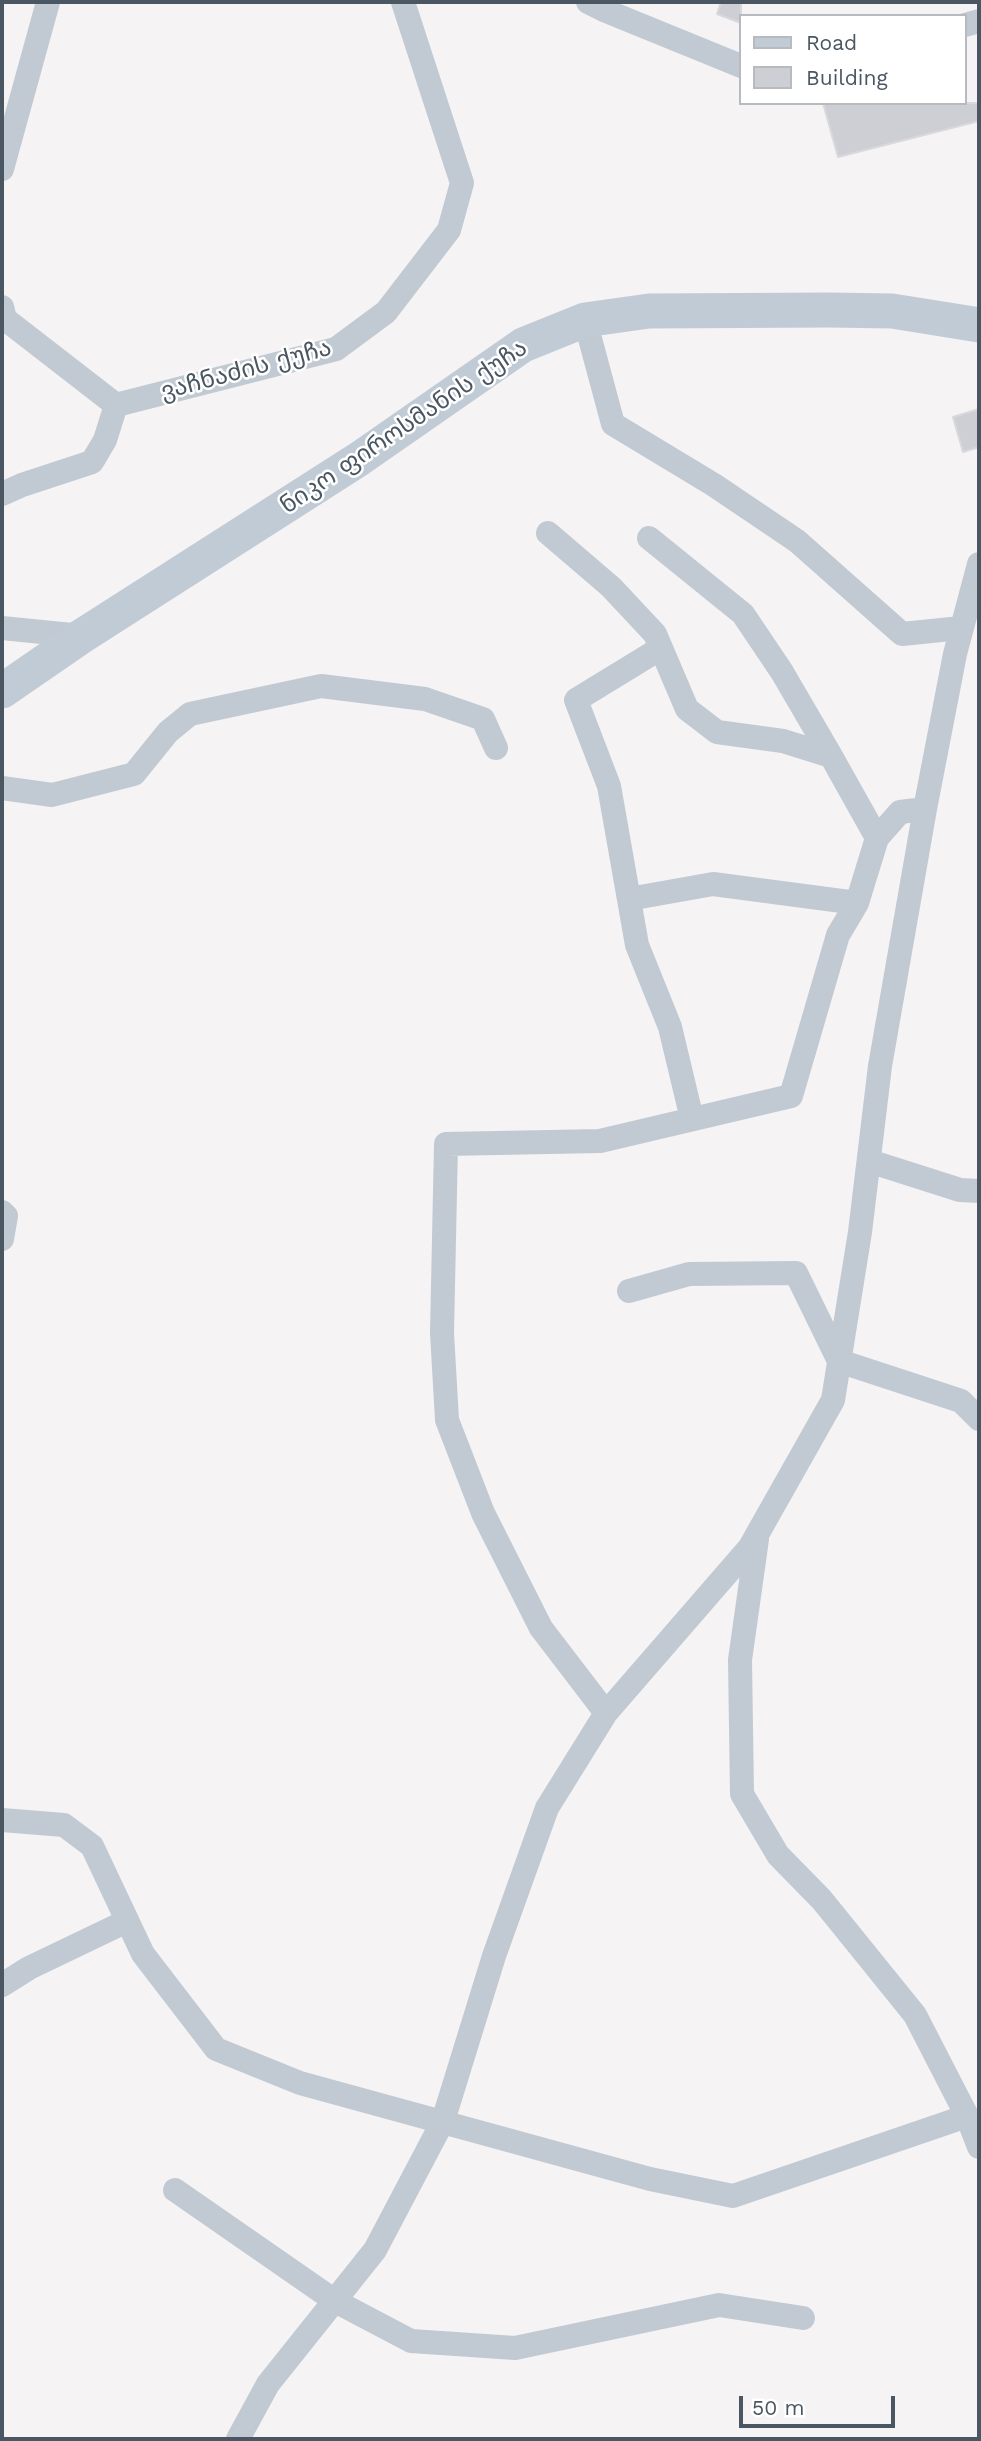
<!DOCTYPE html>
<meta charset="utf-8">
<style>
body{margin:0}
#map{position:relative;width:981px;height:2441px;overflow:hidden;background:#f5f3f3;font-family:"Work Sans",sans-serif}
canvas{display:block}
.frame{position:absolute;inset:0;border:4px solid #4a5661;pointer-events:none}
.legend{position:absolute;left:739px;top:14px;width:228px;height:91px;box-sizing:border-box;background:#fff;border:2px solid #b7bbc0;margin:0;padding:9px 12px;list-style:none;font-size:21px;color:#4a5661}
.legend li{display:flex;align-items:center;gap:14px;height:35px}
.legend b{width:35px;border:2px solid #b7bbc0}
.scale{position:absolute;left:739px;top:2396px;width:156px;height:32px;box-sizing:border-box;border:4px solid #4a5661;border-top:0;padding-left:9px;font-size:21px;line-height:24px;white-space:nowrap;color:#4a5661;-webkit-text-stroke:5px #fff;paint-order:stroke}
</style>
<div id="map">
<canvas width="981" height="2441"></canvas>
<div class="frame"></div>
<ul class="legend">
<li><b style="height:9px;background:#c1cbd6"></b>Road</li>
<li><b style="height:19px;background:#cdcfd5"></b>Building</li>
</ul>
<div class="scale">50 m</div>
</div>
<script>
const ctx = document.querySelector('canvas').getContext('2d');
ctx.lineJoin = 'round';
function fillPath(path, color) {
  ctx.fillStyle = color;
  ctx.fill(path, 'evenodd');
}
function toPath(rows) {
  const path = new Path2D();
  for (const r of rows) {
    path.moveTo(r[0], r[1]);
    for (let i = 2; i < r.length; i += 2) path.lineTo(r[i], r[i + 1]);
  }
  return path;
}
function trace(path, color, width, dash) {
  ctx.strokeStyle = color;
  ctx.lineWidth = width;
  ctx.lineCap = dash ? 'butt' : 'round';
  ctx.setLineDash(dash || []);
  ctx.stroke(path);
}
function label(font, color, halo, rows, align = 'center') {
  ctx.font = font + ' "Work Sans","Noto Sans Georgian",sans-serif';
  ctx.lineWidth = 5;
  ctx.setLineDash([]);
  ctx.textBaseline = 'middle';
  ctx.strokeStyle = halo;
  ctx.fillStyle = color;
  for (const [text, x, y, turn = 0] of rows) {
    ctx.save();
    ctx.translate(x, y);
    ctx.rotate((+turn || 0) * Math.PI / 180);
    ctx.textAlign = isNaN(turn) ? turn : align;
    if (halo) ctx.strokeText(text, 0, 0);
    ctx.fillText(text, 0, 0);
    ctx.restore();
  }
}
const building = toPath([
 [721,2,741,2,741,23,717,14,721,2],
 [823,103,979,103,979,121,838,157,823,103],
 [979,409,979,447,963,452,953,417,979,409]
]);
const street = toPath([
 [588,2,606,11,741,66],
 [965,25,979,21],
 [2,169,48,2],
 [2,307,5,319,116,405,336,349,386,312,449,230,462,183,403,2],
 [585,320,613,424,714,485,797,541,902,634,961,628],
 [2,494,22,485,92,462,105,440,116,405],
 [548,533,611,587,655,634,687,709,717,732,783,741,831,756,877,838],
 [649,538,743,614,782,672,831,756],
 [2,628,82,636],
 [661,648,576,700,609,786,637,945,670,1027,692,1119],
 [2,788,52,795,134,774,168,732,190,714,321,686,425,699,483,719,496,748],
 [629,899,713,884,857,903],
 [869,1161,960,1190,979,1191],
 [2,1212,6,1216,2,1239],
 [629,1291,689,1274,796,1273,839,1361,961,1401,979,1419],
 [757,1539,740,1660,742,1794,778,1855,822,1900,915,2015,967,2116,979,2147],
 [606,1713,541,1628,483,1513,447,1420,442,1333,446,1144,600,1141,791,1096,838,935,857,903,877,838,900,812,925,809],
 [2,1820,64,1825,92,1846,143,1954,216,2049,300,2083,650,2179,733,2196,967,2116],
 [2,1985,29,1968,127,1921],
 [175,2190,335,2301,411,2341,515,2348,719,2305,803,2318],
 [238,2439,268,2384,375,2250,443,2121,494,1956,547,1808,606,1713,750,1547,833,1400,860,1232,880,1066,925,809,955,654,979,564]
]);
const secondary = toPath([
 [2,691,82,636,359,459,523,345,585,320,649,311,830,310,892,311,979,325]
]);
const streetNames = [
 ["ვაჩნაძის ქუჩა",246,370,-15],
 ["ნიკო ფიროსმანის ქუჩა",404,427,-34]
];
fillPath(building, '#cdcfd5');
trace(building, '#d7d9de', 2);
trace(street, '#c1cad2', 24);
trace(secondary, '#c1cbd6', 35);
label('24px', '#4a5661', '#fff', streetNames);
</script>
